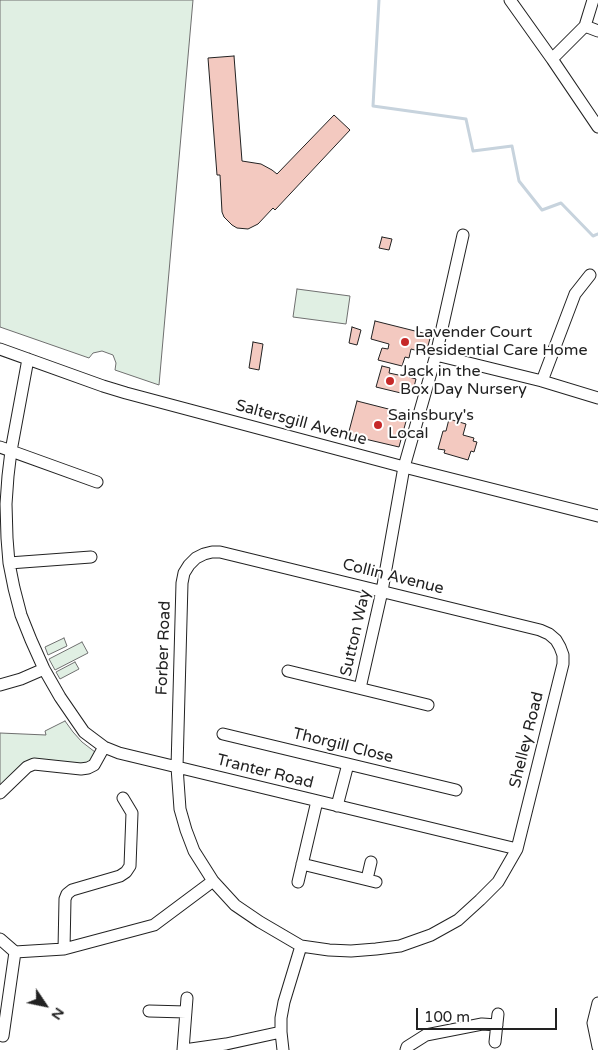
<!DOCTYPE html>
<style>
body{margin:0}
#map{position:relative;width:598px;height:1050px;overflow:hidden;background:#fff;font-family:"Varela Round",sans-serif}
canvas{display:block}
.north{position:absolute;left:20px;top:980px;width:50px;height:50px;-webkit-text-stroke:4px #fff;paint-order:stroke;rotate:124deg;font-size:14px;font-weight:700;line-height:20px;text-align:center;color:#222}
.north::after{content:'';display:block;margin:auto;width:18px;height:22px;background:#222;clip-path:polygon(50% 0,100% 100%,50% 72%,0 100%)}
.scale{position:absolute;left:416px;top:1008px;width:141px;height:22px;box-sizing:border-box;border:2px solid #222;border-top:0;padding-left:6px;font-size:15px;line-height:18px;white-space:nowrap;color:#222;-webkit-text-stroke:4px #fff;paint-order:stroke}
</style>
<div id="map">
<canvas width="598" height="1050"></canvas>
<div class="north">N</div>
<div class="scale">100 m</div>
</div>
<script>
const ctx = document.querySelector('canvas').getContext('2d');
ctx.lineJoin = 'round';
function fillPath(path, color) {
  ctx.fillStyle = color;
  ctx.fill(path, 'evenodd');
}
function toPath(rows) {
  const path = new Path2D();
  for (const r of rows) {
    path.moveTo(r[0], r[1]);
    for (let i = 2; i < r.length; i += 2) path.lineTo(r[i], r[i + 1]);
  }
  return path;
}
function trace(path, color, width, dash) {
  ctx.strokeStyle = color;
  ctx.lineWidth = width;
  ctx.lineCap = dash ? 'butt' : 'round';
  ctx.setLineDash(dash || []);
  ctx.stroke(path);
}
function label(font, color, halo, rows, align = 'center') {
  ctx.font = font + ' "Varela Round",sans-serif';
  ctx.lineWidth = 4;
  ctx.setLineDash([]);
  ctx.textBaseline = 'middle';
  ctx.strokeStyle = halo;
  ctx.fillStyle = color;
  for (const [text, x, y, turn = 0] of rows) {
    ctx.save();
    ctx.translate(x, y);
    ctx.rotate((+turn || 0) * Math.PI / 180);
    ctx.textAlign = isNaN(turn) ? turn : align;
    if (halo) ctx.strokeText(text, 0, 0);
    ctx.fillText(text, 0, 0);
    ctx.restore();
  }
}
const green = toPath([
 [0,0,193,0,159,385,115,370,116,363,113,355,102,351,93,353,89,358,0,327,0,0],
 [297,289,350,296,346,324,293,317,297,289],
 [64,638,67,646,48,655,45,647,64,638],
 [82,642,88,653,55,670,49,659,82,642],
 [75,662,79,669,60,679,56,672,75,662],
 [65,721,73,732,82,742,95,752,94,756,87,765,39,760,0,786,0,733,46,735,45,731,65,721]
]);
const stream = toPath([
 [379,0,373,106,466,119,473,151,512,146,519,181,542,210,561,203,593,236,598,234]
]);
const building = toPath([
 [234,56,242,161,261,164,272,170,277,174,334,115,350,130,275,210,273,208,258,224,248,229,237,228,232,225,224,217,222,212,220,175,217,175,208,58,234,56],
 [382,237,392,239,389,250,379,248,382,237],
 [375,321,431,335,426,353,411,349,409,358,405,357,402,366,378,360,382,348,388,349,389,344,371,339,375,321],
 [352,327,361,330,357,345,349,343,352,327],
 [253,342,263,344,259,370,249,368,253,342],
 [382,366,390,368,389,373,403,376,404,371,410,372,409,377,416,379,413,391,407,389,405,394,376,387,382,366],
 [357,401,408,414,399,447,348,435,357,401],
 [449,419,466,424,463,435,474,438,473,441,477,442,474,452,471,451,468,460,444,453,445,450,438,449,443,431,446,431,449,419]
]);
const minor = toPath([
 [510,0,552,59,598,127],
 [585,26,598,31],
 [552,59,585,26,593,0],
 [0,349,103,386,126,393,404,467,598,516],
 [436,355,542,381,598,398],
 [28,359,11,451,8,476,6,504,7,538,9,563,14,588,21,615,31,640,44,669,60,697,84,732,104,747,119,753,517,849],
 [542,381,575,294,590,275],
 [0,447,97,482],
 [212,552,220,552,540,630,549,634,556,640,560,647,563,655,563,664,517,849,498,882,480,900,458,920,431,935,400,946,376,949,351,951,329,950,301,946,260,922,235,905,213,881,194,851,186,830,180,809,177,767,182,583,184,573,189,565,196,558,204,554,212,552],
 [9,563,91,557],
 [288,671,428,705],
 [0,685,21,679,44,669],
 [360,688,382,591,404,467,436,355,463,235],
 [223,734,456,790],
 [0,793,27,767,34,764,81,769,88,768,94,765,104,747],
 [337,806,348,764],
 [302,864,376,882],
 [367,879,371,862],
 [298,882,317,801],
 [0,939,15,952],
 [64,949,65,899,67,894,72,890,120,876,126,872,130,866,132,813,123,798],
 [15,952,64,949,154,925,213,881],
 [598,1003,593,1023,598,1047],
 [149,1011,186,1012],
 [3,1036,15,952],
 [495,1042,498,1014],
 [183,1050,187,998],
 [184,1050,226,1044,281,1032],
 [283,1050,281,1032,281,1018,284,1002,301,946],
 [406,1050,407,1047,426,1035,482,1024,497,1025]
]);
const markers = [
 [405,342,5,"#c62828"],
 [390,381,5,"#c62828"],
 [378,425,5,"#c62828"]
];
const poiNames = [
 ["Lavender Court",415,333],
 ["Residential Care Home",415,351],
 ["Jack in the",400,372],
 ["Box Day Nursery",400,390],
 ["Sainsbury's",388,416],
 ["Local",388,434]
];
const streetNames = [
 ["Saltersgill Avenue",301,423,15],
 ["Collin Avenue",393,577,14],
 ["Sutton Way",356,633,-77],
 ["Forber Road",164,648,-88],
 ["Shelley Road",527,740,-76],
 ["Thorgill Close",343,746,14],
 ["Tranter Road",265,772,14]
];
fillPath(green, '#e0efe3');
trace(green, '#6f6f6f', 1);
trace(stream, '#c7d3dd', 3);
fillPath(building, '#f3c9c0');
trace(building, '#222', 1);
trace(minor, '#222', 13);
trace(minor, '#fff', 11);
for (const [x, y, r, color] of markers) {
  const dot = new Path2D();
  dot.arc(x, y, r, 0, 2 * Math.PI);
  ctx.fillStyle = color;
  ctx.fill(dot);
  trace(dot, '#fff', 2);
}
label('16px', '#222', '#fff', poiNames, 'left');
label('16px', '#222', '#fff', streetNames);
</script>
